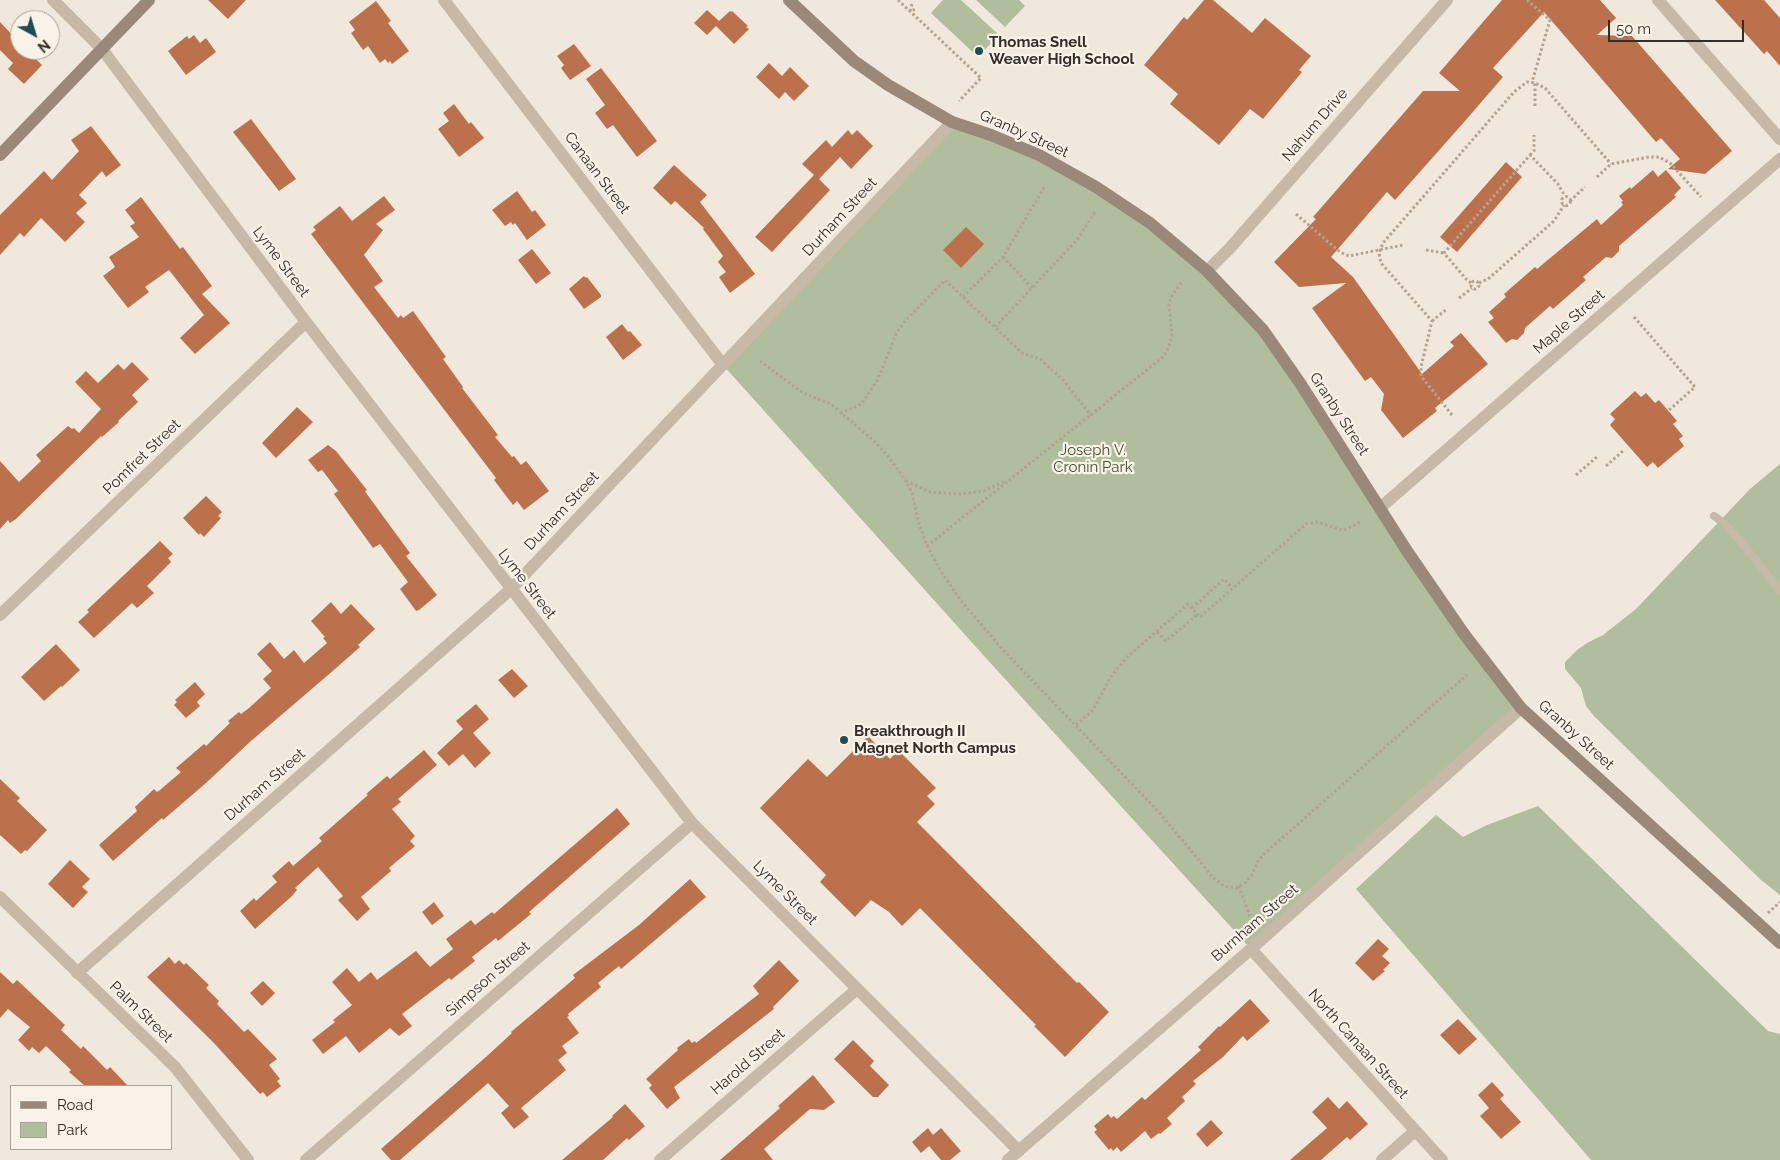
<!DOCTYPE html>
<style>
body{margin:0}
#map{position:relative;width:1780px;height:1160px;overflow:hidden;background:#f0e8dc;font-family:Raleway,sans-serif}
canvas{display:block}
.legend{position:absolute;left:10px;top:1085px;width:162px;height:65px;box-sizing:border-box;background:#f8f2e8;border:1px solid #aaa39b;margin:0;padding:6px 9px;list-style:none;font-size:15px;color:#342d28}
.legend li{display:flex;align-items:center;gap:10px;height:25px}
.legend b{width:25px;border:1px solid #aaa39b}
.north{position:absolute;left:10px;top:10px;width:50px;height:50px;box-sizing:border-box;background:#f8f2e8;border:1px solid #aaa39b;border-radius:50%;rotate:141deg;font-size:14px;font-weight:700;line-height:20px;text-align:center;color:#342d28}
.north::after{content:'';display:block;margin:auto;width:18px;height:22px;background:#214b53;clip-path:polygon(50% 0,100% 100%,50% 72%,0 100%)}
.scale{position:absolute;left:1608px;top:20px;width:136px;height:22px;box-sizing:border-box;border:2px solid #342d28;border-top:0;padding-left:6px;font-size:15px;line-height:18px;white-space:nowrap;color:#342d28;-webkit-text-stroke:4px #f8f2e8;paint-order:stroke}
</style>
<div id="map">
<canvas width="1780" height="1160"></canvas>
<ul class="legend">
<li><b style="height:6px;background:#9a897a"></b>Road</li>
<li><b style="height:14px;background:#b0be9d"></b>Park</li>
</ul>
<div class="north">N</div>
<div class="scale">50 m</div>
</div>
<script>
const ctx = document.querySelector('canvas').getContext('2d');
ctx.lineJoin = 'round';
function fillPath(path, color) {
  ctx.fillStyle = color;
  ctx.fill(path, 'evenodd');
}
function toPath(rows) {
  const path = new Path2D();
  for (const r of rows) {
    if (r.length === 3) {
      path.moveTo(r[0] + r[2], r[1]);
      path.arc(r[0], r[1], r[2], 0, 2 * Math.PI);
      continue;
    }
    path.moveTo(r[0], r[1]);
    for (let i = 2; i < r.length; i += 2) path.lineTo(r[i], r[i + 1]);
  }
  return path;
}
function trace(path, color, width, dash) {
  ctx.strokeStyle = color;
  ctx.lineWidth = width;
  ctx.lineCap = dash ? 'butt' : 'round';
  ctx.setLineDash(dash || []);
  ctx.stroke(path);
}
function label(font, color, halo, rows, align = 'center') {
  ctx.font = font + ' Raleway,sans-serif';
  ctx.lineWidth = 4.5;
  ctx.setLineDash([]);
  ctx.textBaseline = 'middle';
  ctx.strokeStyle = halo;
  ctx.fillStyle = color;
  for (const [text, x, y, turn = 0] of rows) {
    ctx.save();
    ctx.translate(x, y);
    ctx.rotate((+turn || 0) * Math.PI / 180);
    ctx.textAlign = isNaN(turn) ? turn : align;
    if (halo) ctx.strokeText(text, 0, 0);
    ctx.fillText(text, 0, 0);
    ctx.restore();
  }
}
const green = toPath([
 [943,0,961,0,999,35,978,57,931,13],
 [976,0,1019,0,1025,6,1005,27],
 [952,122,991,135,1150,223,1263,330,1407,551,1521,708,1251,949,985,657,723,365],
 [1780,464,1780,895,1761,880,1594,716,1586,706,1581,688,1565,669,1565,662,1577,650,1587,643,1603,635,1636,609,1750,489],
 [1538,806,1768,1031,1780,1034,1780,1160,1591,1160,1356,889,1436,815,1463,837,1487,825]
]);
const building = toPath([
 [208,0,246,0,228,19],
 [1204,0,1213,0,1252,33,1265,18,1311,56,1299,70,1302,72,1263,119,1250,109,1219,145,1170,104,1178,94,1144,65,1184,17,1187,20],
 [1502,0,1600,0,1616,18,1597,35,1632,36,1732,151,1705,174,1668,169,1680,159,1661,138,1656,142,1544,12,1493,68,1503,77,1465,121,1395,200,1387,192,1331,257,1353,277,1422,374,1454,346,1450,342,1461,333,1488,364,1435,408,1437,411,1403,438,1381,410,1384,394,1371,377,1365,381,1312,308,1346,283,1299,287,1274,262,1316,219,1313,217,1423,91,1460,91,1439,73],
 [1715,0,1764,0,1780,18,1780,66,1767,51,1764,54],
 [376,1,391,21,388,23,409,51,392,64,390,61,388,63,385,59,380,63,368,46,363,50,351,33,355,30,349,22],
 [707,10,719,21,730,11,731,12,732,11,748,26,746,27,749,29,734,44,716,26,707,35,694,23],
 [0,22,20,43,20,50,27,50,42,65,24,84,8,69,13,63,0,50],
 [194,35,200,43,206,38,216,52,186,75,168,51,187,36,189,39],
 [574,44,591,66,570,80,561,68,564,65,557,56],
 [769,63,782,76,790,67,809,86,794,101,785,92,779,99,756,77],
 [601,68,657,141,637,157,613,125,607,129,595,113,605,105,586,79],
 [454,104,469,124,471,122,484,138,459,157,438,129,449,121,443,113],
 [251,119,296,179,279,191,233,132],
 [91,126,121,165,106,177,102,171,79,195,87,203,76,213,85,222,65,242,41,218,24,237,20,233,0,255,0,215,44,171,52,180,79,151,71,140],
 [848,130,852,135,857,130,873,146,851,169,840,157,819,179,830,190,772,252,755,237,814,175,802,164,826,140,832,147],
 [1506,162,1522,177,1457,252,1440,237],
 [674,165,707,195,700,202,755,274,730,293,719,277,726,272,718,262,723,256,703,229,704,228,675,201,671,205,653,188],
 [1653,170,1658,177,1666,170,1681,188,1674,195,1676,197,1619,246,1619,251,1612,258,1606,257,1583,277,1586,280,1553,309,1550,306,1525,328,1524,333,1517,340,1512,339,1506,343,1488,322,1494,318,1489,312,1506,297,1504,294,1535,267,1537,269,1597,219,1601,225,1623,205,1621,202,1623,201,1619,196,1630,187,1631,189],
 [517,191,532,212,535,210,546,225,527,240,515,223,513,225,511,222,505,226,492,210],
 [384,196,395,210,376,224,383,230,364,255,383,281,374,287,398,318,401,315,403,318,413,311,446,357,443,359,463,387,462,388,498,435,495,437,512,457,514,456,521,465,526,461,549,491,524,510,517,501,513,505,494,480,496,478,311,234,316,230,313,227,340,206,352,221],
 [141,197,180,249,183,247,212,286,202,294,230,323,195,354,180,338,204,315,169,270,145,287,149,292,128,308,103,276,115,267,109,257,139,237,130,226,135,223,125,210],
 [966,227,984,244,961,268,943,250],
 [532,249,551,273,536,284,518,260],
 [584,276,586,278,587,277,601,295,601,297,584,309,569,289],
 [622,324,628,332,630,331,642,345,623,360,606,337],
 [132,362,149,379,132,395,138,402,118,421,119,422,102,437,101,436,16,519,10,523,8,520,0,529,0,461,19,482,41,461,36,455,68,426,72,429,74,428,79,433,101,409,75,382,86,371,98,383,118,364,124,370],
 [1635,391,1641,397,1646,393,1655,403,1659,400,1677,421,1673,424,1683,436,1679,439,1684,446,1658,468,1653,462,1647,467,1610,425,1615,419,1610,414],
 [297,407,313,422,276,458,262,443],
 [328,445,336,451,367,490,365,491,369,497,410,553,406,556,437,595,419,610,416,611,400,589,408,582,380,544,373,548,334,494,338,491,322,470,318,472,308,460],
 [206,496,222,512,218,516,221,518,204,537,200,533,199,535,183,518],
 [160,541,173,554,168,558,171,562,147,586,154,593,137,608,132,603,94,638,78,622,89,612,87,610],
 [331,602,341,614,351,604,375,629,358,645,360,647,335,669,251,741,206,783,163,820,162,818,113,861,99,845,137,811,135,807,154,789,157,792,160,790,181,772,176,768,204,744,206,746,230,723,228,721,239,712,241,714,249,708,271,688,263,679,272,671,257,654,270,642,284,659,294,650,304,663,327,643,323,638,325,637,311,621],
 [56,644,80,670,62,687,61,686,44,701,21,677],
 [512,669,528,686,514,698,498,680],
 [195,682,205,694,197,702,200,706,186,718,174,705,177,702,175,700],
 [476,704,489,719,473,733,491,753,475,768,463,754,449,766,437,753,463,729,456,721],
 [868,736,890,759,898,750,936,788,927,796,935,804,917,822,1077,983,1079,982,1109,1012,1065,1057,1034,1026,1036,1025,920,908,902,926,889,912,871,900,855,917,820,882,826,875,760,808,808,759,827,777],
 [424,750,437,765,398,799,401,802,392,809,415,836,410,841,415,846,389,868,391,871,361,897,370,909,357,921,338,900,343,896,318,867,295,888,297,890,292,896,255,929,240,911,254,898,256,901,277,882,272,876,289,861,293,866,322,841,319,838,368,795,366,794,387,776,390,779],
 [0,779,20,798,17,801,47,830,27,851,25,850,21,854,0,835],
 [617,808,630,824,529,912,531,914,498,941,496,938,472,957,475,961,451,980,449,978,402,1014,412,1026,399,1036,390,1028,359,1053,346,1036,323,1054,312,1040,335,1022,333,1020,352,1005,332,982,347,968,359,982,371,972,377,980,416,951,430,967,453,949,446,939,471,920,475,925,492,912,494,914],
 [70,860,90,879,82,887,88,892,73,908,48,884],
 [690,879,706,897,621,969,619,966,598,983,601,987,568,1014,569,1016,567,1017,579,1033,562,1046,567,1053,558,1060,566,1070,521,1108,529,1117,514,1129,501,1113,509,1106,488,1083,400,1160,391,1160,381,1149,487,1056,512,1033,511,1032,575,978,573,975,639,925],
 [434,902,444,916,432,925,422,912],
 [1378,939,1389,949,1382,956,1390,963,1383,970,1385,971,1373,981,1355,963],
 [169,957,175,964,179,960,184,965,186,963,209,985,206,988,219,1001,217,1004,244,1032,248,1029,277,1059,269,1065,280,1079,277,1081,281,1086,267,1097,263,1092,260,1094,214,1043,147,977],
 [779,960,799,981,773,1007,774,1009,674,1087,680,1098,667,1109,649,1088,652,1085,646,1079,678,1050,677,1048,689,1039,692,1043,695,1041,696,1043,759,994,753,986],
 [0,972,13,984,17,980,65,1025,61,1030,81,1049,83,1046,107,1070,110,1067,128,1086,85,1086,69,1072,71,1070,46,1046,39,1053,32,1047,29,1051,18,1040,30,1027,8,1009,0,1018],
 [263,981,275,993,262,1006,250,993],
 [1250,999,1270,1021,1247,1041,1243,1036,1223,1057,1193,1081,1196,1084,1182,1097,1185,1101,1167,1118,1172,1124,1160,1134,1159,1133,1151,1139,1145,1131,1121,1152,1117,1147,1113,1151,1111,1148,1109,1150,1094,1132,1097,1130,1094,1126,1108,1114,1111,1118,1114,1116,1117,1119,1142,1097,1145,1100,1201,1050,1198,1047,1219,1026,1220,1027],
 [1458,1019,1477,1039,1459,1055,1440,1035],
 [853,1040,874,1061,870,1066,889,1085,878,1097,873,1097,834,1059],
 [813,1075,835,1102,824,1110,810,1109,764,1149,773,1160,720,1160,780,1108,778,1106],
 [1492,1082,1504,1095,1500,1099,1521,1122,1501,1139,1480,1116,1489,1108,1478,1095],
 [1328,1097,1339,1109,1347,1101,1368,1124,1350,1140,1347,1137,1321,1160,1290,1160,1327,1128,1312,1112],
 [625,1104,645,1126,629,1140,627,1138,603,1160,562,1160,613,1117,612,1116],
 [1211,1120,1223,1133,1207,1147,1196,1134],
 [928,1128,933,1135,941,1128,961,1151,950,1160,941,1160,929,1146,921,1153,912,1142]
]);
const path = toPath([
 [898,0,981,78,959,101],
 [1527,0,1550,20,1532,82],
 [912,4,910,11,916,9],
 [1535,106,1535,83],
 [1530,155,1534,151,1534,135],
 [1597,177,1611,164,1649,157,1659,157,1670,163,1701,197],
 [1566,201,4.5],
 [1570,201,1585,187],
 [1296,214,1340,252,1349,256,1403,245],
 [1426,250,1444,253],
 [1003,257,1032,288],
 [1475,285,4],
 [1471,283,1466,279,1444,253,1530,155,1558,184,1565,196],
 [1479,283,1488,279,1554,221,1564,205],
 [963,297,1003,257,1045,186],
 [1459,298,1472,288],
 [1634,317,1695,387,1668,411],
 [1432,321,1447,309],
 [995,327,1077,240,1095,212],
 [760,361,803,393,831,404,873,440,888,456,906,481,912,493,919,524,927,546,942,573,962,602,1003,650,1156,809,1195,855,1213,878,1224,886,1236,888,1245,883,1251,876,1258,861,1263,855,1467,675],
 [840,413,858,406,862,403,878,379,897,332,905,321,945,280,1022,353,1040,359,1063,380,1091,415],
 [1452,415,1421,376,1421,367,1432,321,1381,263,1379,253,1383,243,1514,92,1527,82,1535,83,1545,88,1611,164],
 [1606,466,1624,450],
 [1576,475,1598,456],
 [906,481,930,492,960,494,984,491,1006,481],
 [927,546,1163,357,1167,351,1172,336,1169,305,1171,297,1183,280],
 [1192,608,1224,579,1232,588],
 [1157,632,1166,641,1198,614],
 [1076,725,1093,710,1110,678,1126,658,1188,604,1200,617,1306,524,1317,522,1342,530,1348,529,1361,521],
 [1239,886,1252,923],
 [1768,913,1780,902]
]);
const lane = toPath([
 [1714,516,1724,523,1742,543,1780,591]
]);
const street = toPath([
 [53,0,102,49,306,322,692,823,1019,1151],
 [444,0,723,365],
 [1658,0,1780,139],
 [1207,271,1230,248,1447,0],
 [1380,508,1780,159],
 [0,615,306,322],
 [0,897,175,1067,248,1160],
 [1251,949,1442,1160],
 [77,973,511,589,952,122],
 [306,1160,692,823],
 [660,1160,857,989],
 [1008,1160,1251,949,1521,708],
 [1382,1160,1415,1131]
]);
const secondary = toPath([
 [789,0,854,61,888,85,952,122,991,135,1039,155,1096,187,1150,223,1207,271,1263,330,1300,383,1407,551,1464,634,1521,708,1780,943],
 [0,155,149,0]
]);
const markers = [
 [979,51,5,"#214b53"],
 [844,740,5,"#214b53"]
];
const poiNames = [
 ["Thomas Snell",989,42],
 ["Weaver High School",989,59],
 ["Breakthrough II",854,731],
 ["Magnet North Campus",854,748]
];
const streetNames = [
 ["Nahum Drive",1315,125,-49],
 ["Granby Street",1024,134,24],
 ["Canaan Street",597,173,53],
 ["Durham Street",840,217,-47],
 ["Lyme Street",281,262,53],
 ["Maple Street",1569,322,-41],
 ["Granby Street",1339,414,57],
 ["Pomfret Street",142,457,-44],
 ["Durham Street",562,511,-47],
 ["Lyme Street",527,584,52],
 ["Granby Street",1576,735,42],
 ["Durham Street",265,785,-41],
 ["Lyme Street",785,893,45],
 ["Burnham Street",1255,923,-41],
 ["Simpson Street",488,979,-41],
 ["Palm Street",141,1012,44],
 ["North Canaan Street",1358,1044,48],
 ["Harold Street",748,1062,-41]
];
const parkNames = [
 ["Joseph V.",1093,450],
 ["Cronin Park",1093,467]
];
fillPath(green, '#b0be9d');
fillPath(building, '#bc714d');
trace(path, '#b2a393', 3, [2.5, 2.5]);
trace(lane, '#c7b9a8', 8);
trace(street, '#c7b9a8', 12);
trace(secondary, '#9a897a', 12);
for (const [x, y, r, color] of markers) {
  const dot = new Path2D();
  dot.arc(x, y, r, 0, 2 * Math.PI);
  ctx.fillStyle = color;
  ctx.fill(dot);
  trace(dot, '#f8f2e8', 2);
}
label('bold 15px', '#342d28', '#f8f2e8', poiNames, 'left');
label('15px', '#342d28', '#f8f2e8', streetNames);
label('15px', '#41512e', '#f8f2e8', parkNames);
</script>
